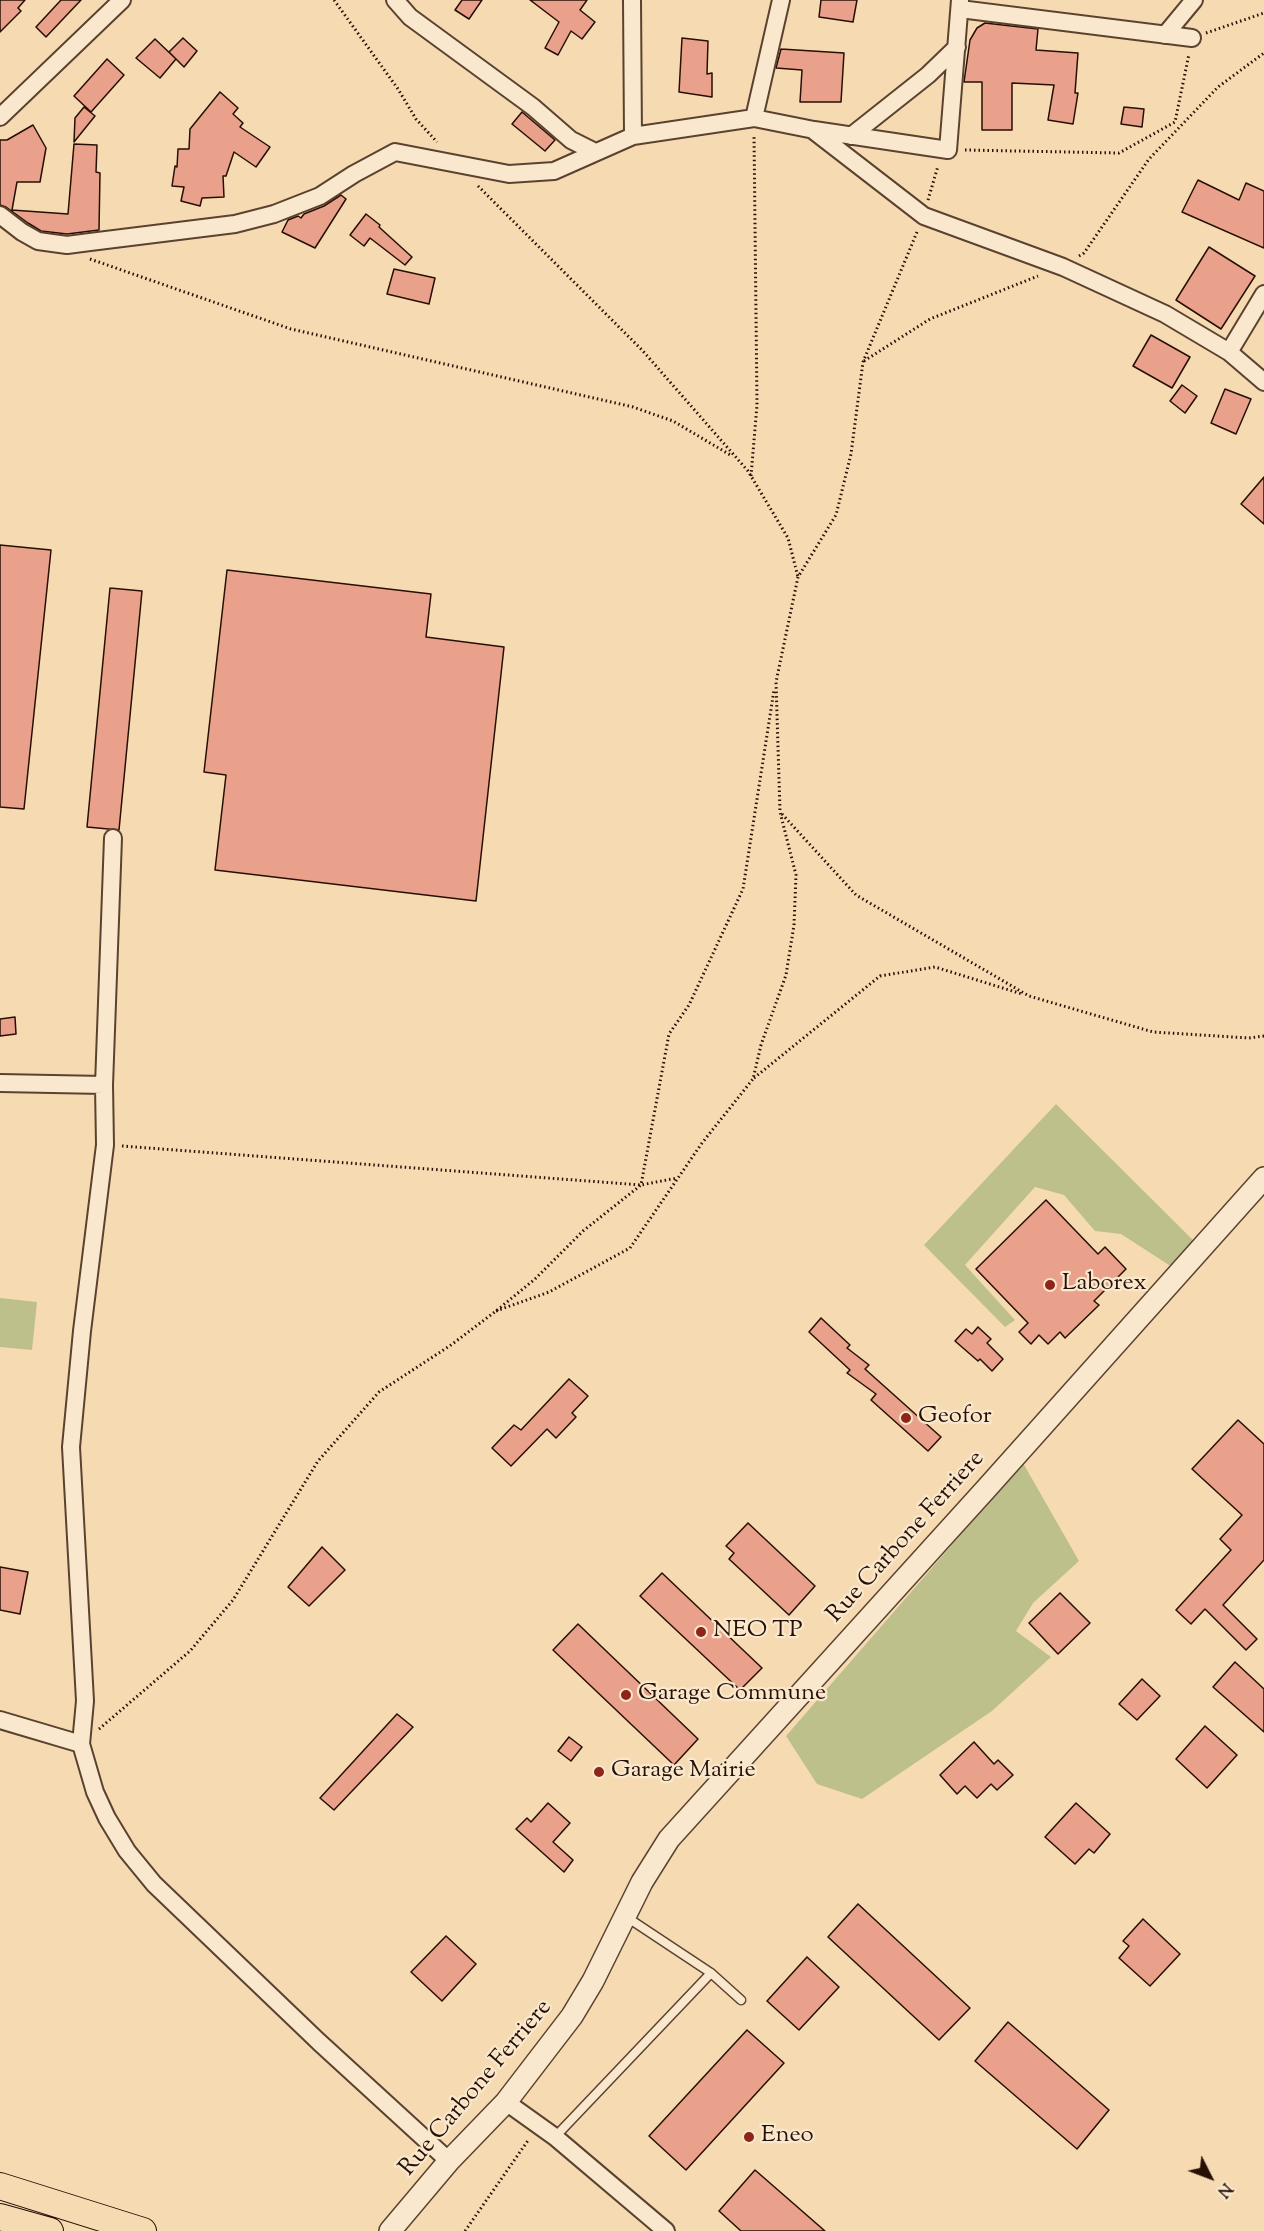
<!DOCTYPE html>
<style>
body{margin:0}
#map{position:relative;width:1264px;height:2231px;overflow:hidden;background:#f6dbb2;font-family:"Sorts Mill Goudy",serif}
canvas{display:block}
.north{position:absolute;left:1180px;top:2147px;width:60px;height:60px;-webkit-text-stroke:4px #f9e8cd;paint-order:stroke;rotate:132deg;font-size:16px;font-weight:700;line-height:24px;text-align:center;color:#270f05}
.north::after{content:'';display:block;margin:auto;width:21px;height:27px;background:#270f05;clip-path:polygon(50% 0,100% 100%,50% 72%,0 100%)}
</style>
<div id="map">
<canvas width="1264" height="2231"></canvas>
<div class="north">N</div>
</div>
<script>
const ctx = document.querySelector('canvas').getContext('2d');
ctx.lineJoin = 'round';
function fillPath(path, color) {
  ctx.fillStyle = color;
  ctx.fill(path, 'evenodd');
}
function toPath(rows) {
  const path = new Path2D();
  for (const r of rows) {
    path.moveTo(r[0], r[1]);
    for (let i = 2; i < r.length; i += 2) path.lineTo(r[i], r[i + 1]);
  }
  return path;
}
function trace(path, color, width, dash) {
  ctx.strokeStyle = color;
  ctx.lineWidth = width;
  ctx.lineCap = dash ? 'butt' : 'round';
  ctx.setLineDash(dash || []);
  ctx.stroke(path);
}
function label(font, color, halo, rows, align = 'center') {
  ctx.font = font + ' "Sorts Mill Goudy",serif';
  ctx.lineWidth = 4.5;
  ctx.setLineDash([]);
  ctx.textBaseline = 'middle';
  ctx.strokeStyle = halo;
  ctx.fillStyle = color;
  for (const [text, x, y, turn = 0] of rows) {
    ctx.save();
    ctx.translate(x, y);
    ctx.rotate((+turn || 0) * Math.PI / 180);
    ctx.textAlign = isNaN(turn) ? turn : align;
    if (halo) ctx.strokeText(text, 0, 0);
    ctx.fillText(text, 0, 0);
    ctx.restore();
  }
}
const green = toPath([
 [1056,1104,1194,1241,1172,1267,1121,1234,1095,1231,1064,1195,1035,1187,965,1265,1015,1320,1005,1327,924,1245],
 [0,1298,37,1302,32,1350,0,1347],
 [1023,1463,1079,1561,1033,1603,1016,1631,1051,1657,992,1711,862,1799,817,1784,786,1736]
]);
const building = toPath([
 [0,0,25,0,18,8,21,11,0,32,0,0],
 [61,0,81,0,46,37,36,27,61,0],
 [462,0,482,0,469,19,455,10,462,0],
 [530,0,587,0,580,10,595,22,582,39,571,31,558,55,545,48,559,22,530,0],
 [821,0,857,0,853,22,819,17,821,0],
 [985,23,1038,29,1036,50,1078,53,1075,93,1078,93,1073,124,1048,120,1054,85,1012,83,1012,130,982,130,982,82,964,82,970,40,977,28,985,23],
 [183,38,197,51,184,67,169,52,183,38],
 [682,38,708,41,707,74,712,73,712,97,679,92,682,38],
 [155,39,176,59,160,78,136,58,155,39],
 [781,49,844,53,841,102,800,102,802,70,776,68,781,49],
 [107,59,124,75,91,112,74,96,107,59],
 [220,92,238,108,233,114,243,123,240,127,270,147,256,167,234,152,226,176,223,176,224,197,202,198,200,206,181,201,184,187,172,186,175,166,177,167,178,149,189,149,190,129,220,92],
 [84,107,95,116,74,142,75,118,84,107],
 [1124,107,1144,109,1142,127,1121,124,1124,107],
 [522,112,555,140,545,151,512,124,522,112],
 [33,125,46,148,40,182,17,182,12,210,68,214,74,144,97,145,96,172,100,173,99,230,67,234,41,231,28,223,6,207,0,205,0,140,7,140,33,125],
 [1198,180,1239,200,1246,183,1264,191,1264,248,1182,212,1198,180],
 [341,195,346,199,315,248,282,232,288,220,298,216,301,218,304,214,324,206,341,195],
 [366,214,380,225,379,227,412,257,405,265,370,238,364,246,350,235,366,214],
 [1209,247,1255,276,1221,329,1176,300,1209,247],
 [394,269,435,278,429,304,387,294,394,269],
 [1151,335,1190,357,1172,388,1133,366,1151,335],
 [1182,385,1197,396,1185,413,1170,401,1182,385],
 [1225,389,1251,399,1236,434,1211,423,1225,389],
 [1264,477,1264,524,1241,504,1264,477],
 [0,545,51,550,24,809,0,807,0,545],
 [227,570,431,594,426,637,504,647,476,901,215,870,226,775,204,772,227,570],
 [110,588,142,591,119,830,87,827,110,588],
 [15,1017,16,1034,0,1036,0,1019,15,1017],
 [1046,1200,1098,1254,1105,1247,1126,1269,1094,1301,1099,1305,1065,1338,1060,1332,1048,1344,1039,1335,1031,1344,1019,1332,1028,1323,976,1269,1046,1200],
 [821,1318,850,1345,847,1348,869,1365,865,1369,941,1437,928,1451,871,1400,876,1394,847,1373,850,1370,809,1332,821,1318],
 [978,1327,991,1339,987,1343,1003,1359,992,1371,980,1359,978,1361,955,1341,966,1329,972,1334,978,1327],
 [569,1379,588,1396,572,1413,576,1417,556,1438,547,1429,511,1466,492,1448,514,1425,521,1430,569,1379],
 [1238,1420,1264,1444,1264,1560,1223,1605,1257,1639,1246,1650,1205,1609,1191,1624,1176,1610,1231,1550,1220,1539,1242,1515,1192,1469,1238,1420],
 [748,1523,815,1586,789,1615,729,1559,734,1553,726,1546,748,1523],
 [322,1547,345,1570,309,1606,288,1587,322,1547],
 [0,1567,28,1572,20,1614,0,1610,0,1567],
 [662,1573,762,1668,740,1690,640,1596,662,1573],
 [1060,1593,1090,1623,1058,1654,1029,1623,1060,1593],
 [578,1624,698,1739,674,1765,553,1650,578,1624],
 [1235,1662,1264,1689,1264,1732,1213,1687,1235,1662],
 [1142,1679,1160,1696,1137,1720,1119,1704,1142,1679],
 [397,1714,413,1727,334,1810,320,1798,397,1714],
 [1205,1726,1237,1755,1207,1788,1176,1759,1205,1726],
 [569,1737,582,1747,571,1761,558,1751,569,1737],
 [974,1742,994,1764,998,1760,1013,1775,997,1790,991,1784,977,1798,965,1786,957,1794,940,1775,974,1742],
 [548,1803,570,1823,553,1842,573,1860,564,1872,516,1829,527,1818,531,1822,548,1803],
 [1076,1803,1110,1834,1094,1853,1089,1849,1075,1864,1045,1837,1076,1803],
 [858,1904,970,2008,939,2040,828,1937,858,1904],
 [1143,1919,1180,1954,1150,1986,1119,1958,1129,1946,1123,1941,1143,1919],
 [446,1936,476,1964,442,2001,411,1972,446,1936],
 [807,1957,839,1987,799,2030,767,2001,807,1957],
 [1008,2022,1109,2110,1077,2149,975,2061,1008,2022],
 [747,2030,784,2063,686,2170,649,2136,747,2030],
 [755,2170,825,2231,741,2231,719,2211,755,2170]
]);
const path = toPath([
 [334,0,398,89,416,119,437,142],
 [1206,33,1264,13],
 [965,150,1119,153,1175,122,1189,54],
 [478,186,642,350,748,471,788,538,798,577],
 [928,200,938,166],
 [1079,256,1084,253,1149,159,1218,87,1264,53],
 [90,259,291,329,633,407,673,421,732,456],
 [864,361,930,319,1038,276],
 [751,476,757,405,754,135],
 [782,814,856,895,1029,996,1153,1032,1249,1038,1264,1036],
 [754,1078,880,976,935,967,1022,994],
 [122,1146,641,1185,677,1178],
 [496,1311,549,1292,630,1248,702,1143,753,1079,761,1045,786,975,794,925,796,875,780,812,776,682,798,577,836,515,851,454,863,362,917,232],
 [99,1729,190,1651,233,1600,318,1461,379,1392,451,1345,496,1311,535,1279,583,1231,641,1185,669,1034,689,1005,743,889,774,690],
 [465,2231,529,2139]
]);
const service = toPath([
 [625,1916,711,1973,741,2000],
 [555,2137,711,1973]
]);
const minor = toPath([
 [395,0,410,17,533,107,571,140,595,152],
 [632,0,633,136],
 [960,9,1192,38],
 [1165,35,1194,0],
 [0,117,122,0],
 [754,118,781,0],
 [814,131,924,216,1063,267,1165,314,1229,352,1264,382],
 [851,136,928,75,957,47],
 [0,215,22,232,38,241,67,245,90,242,235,224,274,214,320,196,354,174,395,152,509,174,554,171,633,136,754,118,814,130,948,150,960,0],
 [1229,352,1264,294],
 [113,838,104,1085,105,1145,82,1331,71,1447,85,1701,81,1744,95,1792,107,1818,127,1851,154,1884,319,2042,449,2161],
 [0,1083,104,1085],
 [0,1720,81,1744],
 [506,2102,555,2137,666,2231]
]);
const tertiary = toPath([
 [390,2231,449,2161,506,2102,572,2016,593,1981,642,1882,669,1839,986,1489,1264,1178]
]);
const primary = toPath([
 [0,2186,143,2231],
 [0,2217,50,2231]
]);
const markers = [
 [1050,1285,6,"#8f2418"],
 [906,1418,6,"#8f2418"],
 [701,1632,6,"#8f2418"],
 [626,1695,6,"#8f2418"],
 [599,1772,6,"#8f2418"],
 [749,2137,6,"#8f2418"]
];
const poiNames = [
 ["Laborex",1062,1285],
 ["Geofor",918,1418],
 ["NEO TP",713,1632],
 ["Garage Commune",638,1695],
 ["Garage Mairie",611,1772],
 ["Eneo",761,2137]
];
const streetNames = [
 ["Rue Carbone Ferriere",907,1538,-48],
 ["Rue Carbone Ferriere",477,2089,-50]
];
fillPath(green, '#bdc08b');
fillPath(building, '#e9a18b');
trace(building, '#270f05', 1.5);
trace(service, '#5b4230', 11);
trace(minor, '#5b4230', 20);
trace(tertiary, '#5b4230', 24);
trace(primary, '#270f05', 28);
trace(path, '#270f05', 3, [1.5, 3]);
trace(service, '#f9e8cd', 8);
trace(minor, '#f9e8cd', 16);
trace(tertiary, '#f9e8cd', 21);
trace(primary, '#f6dbb2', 26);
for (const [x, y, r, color] of markers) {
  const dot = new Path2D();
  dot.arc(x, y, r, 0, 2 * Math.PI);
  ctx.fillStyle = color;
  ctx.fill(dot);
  trace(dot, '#f9e8cd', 2);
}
label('24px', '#270f05', '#f9e8cd', poiNames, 'left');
label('24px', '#270f05', '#f9e8cd', streetNames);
</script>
